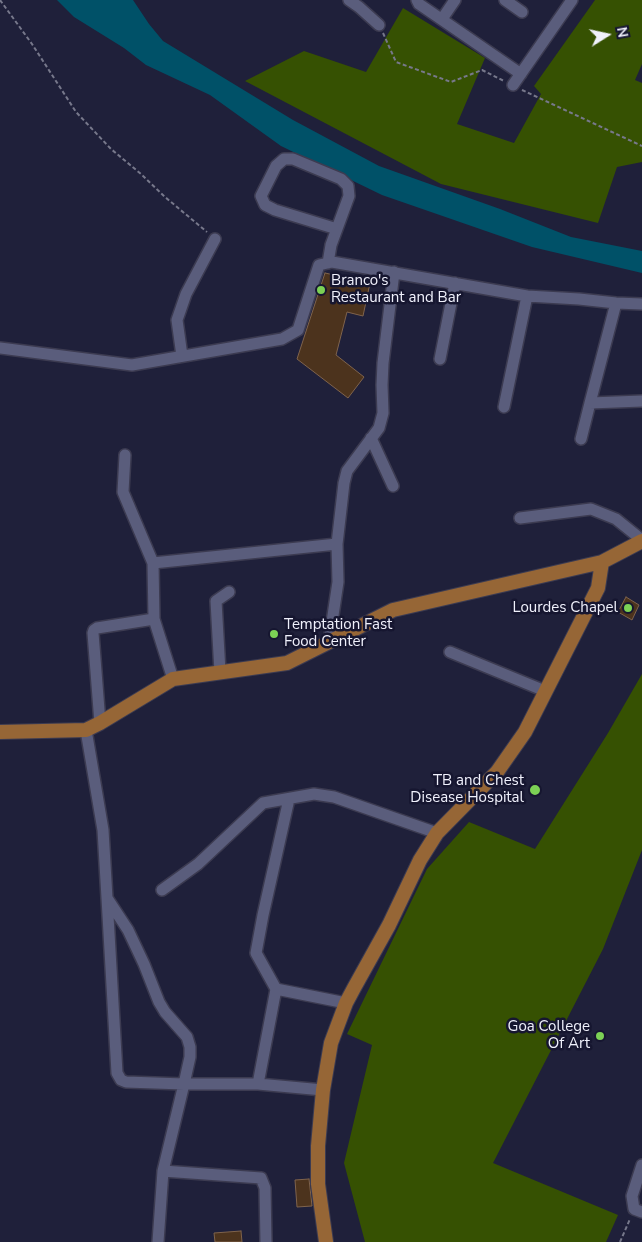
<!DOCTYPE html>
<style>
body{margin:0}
#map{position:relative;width:642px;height:1242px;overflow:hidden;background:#1f203a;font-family:"Nunito Sans",sans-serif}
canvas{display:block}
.north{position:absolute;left:582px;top:10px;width:50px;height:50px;-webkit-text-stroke:4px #161630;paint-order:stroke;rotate:80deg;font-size:14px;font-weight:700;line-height:20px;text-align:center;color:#f0f1fc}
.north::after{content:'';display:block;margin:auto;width:18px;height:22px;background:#f0f1fc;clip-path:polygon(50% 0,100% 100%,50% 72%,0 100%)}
</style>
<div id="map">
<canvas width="642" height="1242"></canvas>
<div class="north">N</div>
</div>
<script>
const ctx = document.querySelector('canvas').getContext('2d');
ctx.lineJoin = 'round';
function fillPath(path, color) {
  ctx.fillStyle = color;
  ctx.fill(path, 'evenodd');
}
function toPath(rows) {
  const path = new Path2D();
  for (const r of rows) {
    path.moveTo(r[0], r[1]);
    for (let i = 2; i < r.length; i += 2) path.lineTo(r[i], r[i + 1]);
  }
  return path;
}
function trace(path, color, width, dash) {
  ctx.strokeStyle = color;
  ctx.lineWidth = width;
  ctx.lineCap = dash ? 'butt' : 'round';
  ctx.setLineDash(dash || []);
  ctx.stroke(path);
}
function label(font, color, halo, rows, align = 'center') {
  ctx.font = font + ' "Nunito Sans",sans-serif';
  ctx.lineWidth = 5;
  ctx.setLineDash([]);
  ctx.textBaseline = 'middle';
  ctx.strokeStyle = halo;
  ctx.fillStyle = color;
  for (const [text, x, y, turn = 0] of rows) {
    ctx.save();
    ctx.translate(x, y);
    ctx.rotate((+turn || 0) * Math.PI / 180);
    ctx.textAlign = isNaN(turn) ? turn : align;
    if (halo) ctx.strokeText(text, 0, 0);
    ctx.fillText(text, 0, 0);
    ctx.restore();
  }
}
const forest = toPath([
 [595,0,642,0,642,64,635,80,642,83,642,162,617,167,598,223,441,184,245,81,304,51,366,72,403,8,485,58,457,124,514,143,541,94,534,86],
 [642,674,642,850,603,949,493,1163,618,1215,606,1242,365,1242,344,1163,372,1045,347,1034,427,869,469,822,535,849,608,733]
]);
const water = toPath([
 [57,0,133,0,149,24,163,41,293,120,379,166,500,209,571,237,642,251,642,273,532,247,382,195,281,146,210,95,146,65,124,48,74,17]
]);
const building = toPath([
 [325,273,370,283,363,316,347,312,336,355,364,377,348,398,297,359,325,273],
 [626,597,639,605,632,620,618,612,626,597],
 [309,1179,312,1206,297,1207,295,1180,309,1179],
 [241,1231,242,1242,215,1242,214,1233,241,1231]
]);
const path = toPath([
 [0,0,32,44,76,112,111,149,141,174,165,197,207,232],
 [383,33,396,62,451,82,482,70,504,81],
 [522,90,642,146],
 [620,1242,630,1219]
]);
const minor = toPath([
 [349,0,359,7,379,25],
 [417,0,419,4,521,74],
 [505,0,522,12],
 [442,19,455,0],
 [513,85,572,0],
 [328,263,331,245,349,196,348,186,341,179,293,159,284,159,276,166,261,196,265,205,275,210,337,229],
 [0,348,132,365,282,339,298,330,319,265,332,262,527,296,579,299,616,303,642,304],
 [182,356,177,320,186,294,215,239],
 [440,359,455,283],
 [590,403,642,401],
 [504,407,527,296],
 [371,438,393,486],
 [581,439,590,403,616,303],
 [125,455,123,492,153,563],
 [520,518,591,509,616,519,642,540],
 [329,642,338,582,337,544,344,483,347,471,379,428,383,413,382,385,383,363,394,272],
 [450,652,545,691],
 [220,672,216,601,229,592],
 [173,679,154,619,153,563,337,544],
 [100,723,93,633,94,630,97,628,154,619],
 [86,730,103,830,107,898,128,930,144,964,159,1002,165,1012,187,1037,190,1047,190,1057,184,1084,126,1082,121,1080,117,1073,107,898],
 [289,799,263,915,256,953,276,989,346,1003],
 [162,890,198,864,263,803,314,794,334,797,437,833],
 [258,1084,276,989],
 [642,1165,632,1196,634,1209,642,1212],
 [163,1171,261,1178,265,1188,266,1242],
 [158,1242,163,1171,184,1084,258,1084,323,1090]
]);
const major = toPath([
 [0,732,86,730,100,723,173,679,287,663,393,610,602,562],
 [326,1242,318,1184,318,1146,323,1090,331,1043,346,1003,354,988,389,925,420,860,437,833,497,772,525,732,598,588,602,562,642,541]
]);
const markers = [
 [321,290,5,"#7cd155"],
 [628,608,5,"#7cd155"],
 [274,634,5,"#7cd155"],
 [535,790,6,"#7cd155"],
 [600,1036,5,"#7cd155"]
];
const poiNames = [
 ["Branco's",331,281,"left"],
 ["Restaurant and Bar",331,298,"left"],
 ["Lourdes Chapel",618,608],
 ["Temptation Fast",284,625,"left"],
 ["Food Center",284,642,"left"],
 ["TB and Chest",524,781],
 ["Disease Hospital",524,798],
 ["Goa College",590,1027],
 ["Of Art",590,1044]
];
fillPath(forest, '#365102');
fillPath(water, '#005168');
fillPath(building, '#4c331d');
trace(building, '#7f634c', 1);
trace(minor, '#3c3b51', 14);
trace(major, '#3c3b51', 16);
trace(path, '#77788b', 2, [4, 2.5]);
trace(minor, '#5a5d7c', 11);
trace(major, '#966636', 14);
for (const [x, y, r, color] of markers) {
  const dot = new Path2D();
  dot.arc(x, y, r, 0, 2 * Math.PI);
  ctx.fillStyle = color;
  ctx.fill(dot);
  trace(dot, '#161630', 2);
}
label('15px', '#f0f1fc', '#161630', poiNames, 'right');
</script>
